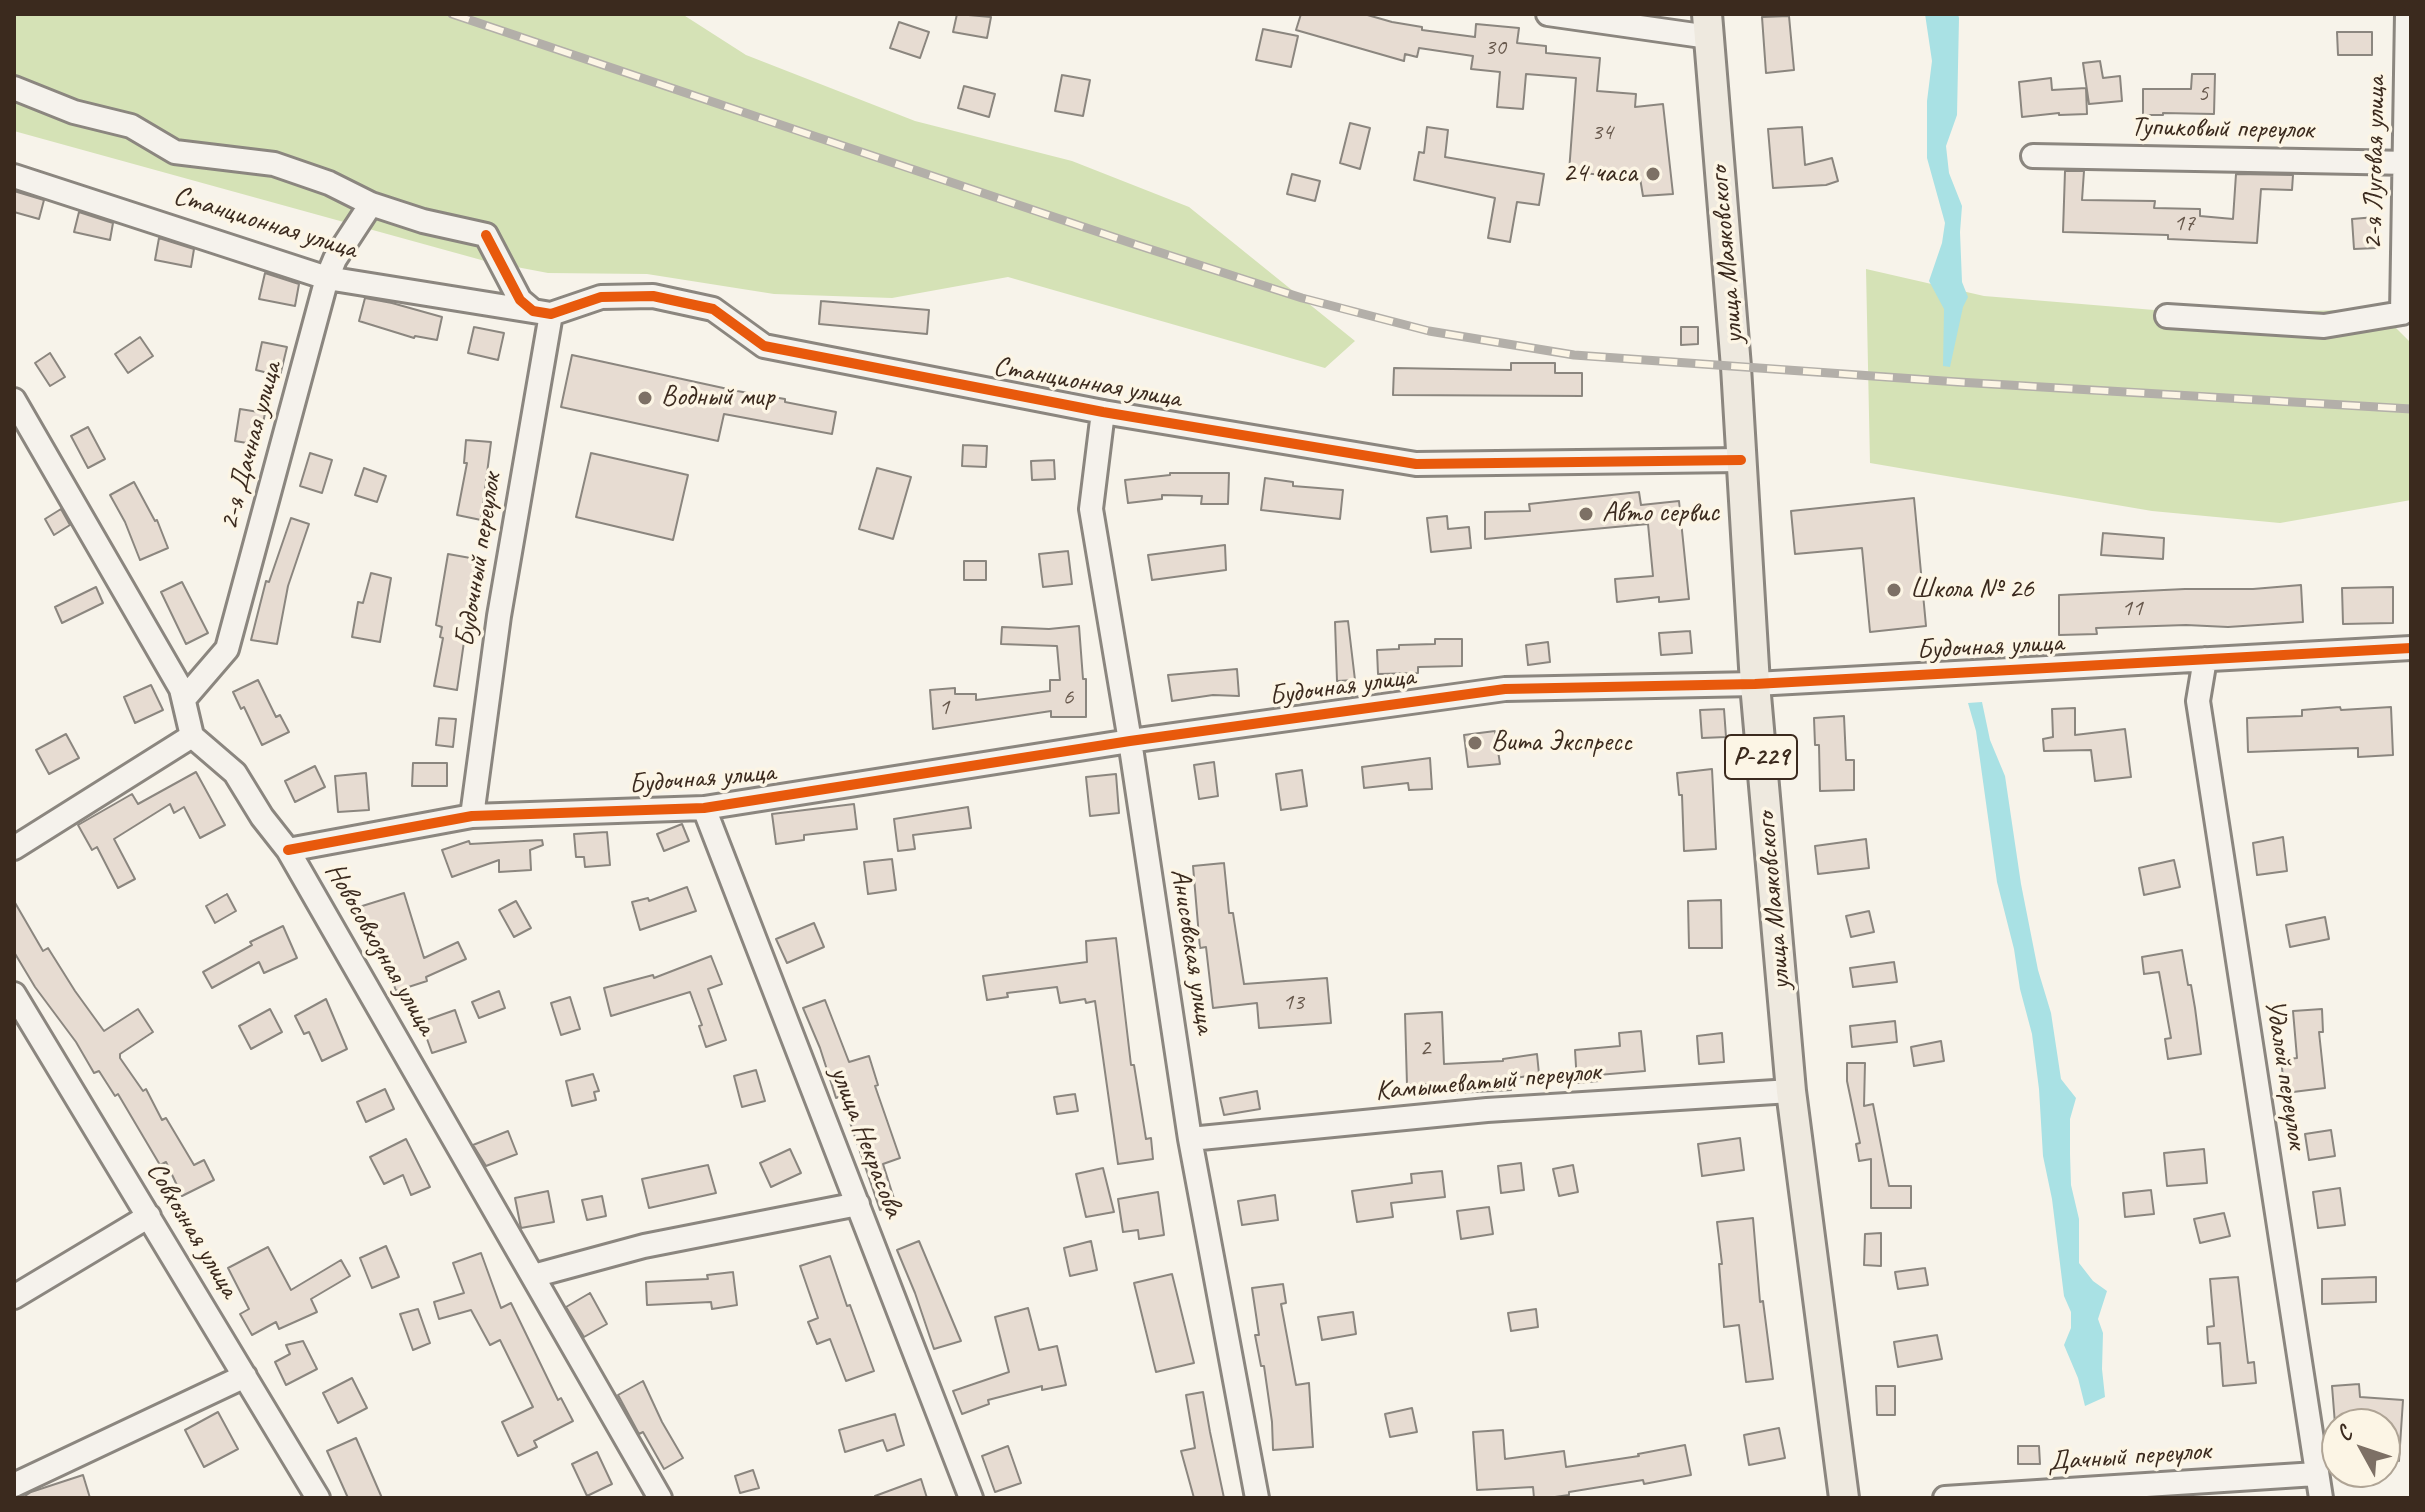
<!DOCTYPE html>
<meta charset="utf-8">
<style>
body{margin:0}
#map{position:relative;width:2425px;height:1512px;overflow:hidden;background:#f7f3ea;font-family:Caveat,sans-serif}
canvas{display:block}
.frame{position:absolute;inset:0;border:16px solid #3b2a1e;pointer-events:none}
.north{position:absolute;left:2321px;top:1408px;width:80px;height:80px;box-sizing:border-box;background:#fcf5e5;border:2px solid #afa495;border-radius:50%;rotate:310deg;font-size:22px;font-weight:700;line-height:32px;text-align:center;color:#3b2a1e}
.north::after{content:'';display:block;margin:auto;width:28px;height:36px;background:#7d7065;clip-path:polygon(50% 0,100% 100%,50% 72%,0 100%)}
</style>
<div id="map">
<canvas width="2425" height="1512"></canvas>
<div class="frame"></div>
<div class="north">С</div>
</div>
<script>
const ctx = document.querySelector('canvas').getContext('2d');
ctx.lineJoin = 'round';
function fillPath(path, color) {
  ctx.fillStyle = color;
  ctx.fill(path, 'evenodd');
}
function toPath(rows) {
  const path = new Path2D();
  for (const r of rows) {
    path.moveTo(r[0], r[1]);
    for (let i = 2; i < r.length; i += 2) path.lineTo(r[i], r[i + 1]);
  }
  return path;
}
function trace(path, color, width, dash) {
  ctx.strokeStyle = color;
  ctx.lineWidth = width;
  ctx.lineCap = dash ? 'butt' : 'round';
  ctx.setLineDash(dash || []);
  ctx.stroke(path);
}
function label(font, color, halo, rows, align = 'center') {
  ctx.font = font + ' Caveat,sans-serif';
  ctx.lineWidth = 7;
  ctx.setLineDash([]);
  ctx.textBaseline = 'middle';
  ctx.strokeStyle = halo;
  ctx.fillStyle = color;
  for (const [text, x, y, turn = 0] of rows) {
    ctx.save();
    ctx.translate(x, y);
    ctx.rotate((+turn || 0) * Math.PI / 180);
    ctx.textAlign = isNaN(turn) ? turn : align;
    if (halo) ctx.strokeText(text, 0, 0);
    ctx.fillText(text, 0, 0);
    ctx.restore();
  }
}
const green = toPath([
 [14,14,682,14,746,55,915,121,1072,161,1189,207,1355,341,1325,368,1008,277,892,298,774,294,647,274,548,273,485,261,14,131],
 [1866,269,1984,296,2203,314,2377,309,2411,343,2411,500,2280,523,2152,511,1870,463]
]);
const water = toPath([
 [1925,14,1958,14,1959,18,1957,115,1946,146,1949,173,1962,206,1960,232,1962,282,1968,297,1963,307,1950,367,1943,366,1944,309,1929,281,1942,243,1945,223,1927,158,1927,101,1932,61],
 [1982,702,1990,740,2005,776,2021,884,2038,970,2051,1013,2061,1079,2076,1098,2070,1119,2070,1154,2071,1185,2079,1219,2079,1263,2093,1281,2107,1291,2098,1319,2103,1333,2102,1369,2105,1397,2085,1406,2078,1378,2064,1345,2071,1328,2071,1312,2064,1296,2052,1199,2043,1156,2039,1089,2032,1034,2020,989,2014,949,1997,882,1976,731,1968,703]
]);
const building = toPath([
 [957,14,991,17,987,38,953,32,957,14],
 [1301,14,1364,14,1392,22,1422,27,1422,30,1475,37,1476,24,1519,28,1517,43,1546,46,1546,53,1600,58,1597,91,1636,94,1635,107,1663,104,1673,194,1643,196,1640,178,1569,172,1576,78,1526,74,1523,109,1497,107,1500,72,1471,69,1473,56,1419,48,1417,57,1405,54,1404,61,1296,30,1301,14],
 [1789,16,1794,70,1766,73,1762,17,1789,16],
 [899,22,929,32,920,58,890,48,899,22],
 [1263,29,1298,36,1291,67,1256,60,1263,29],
 [2337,32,2372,32,2372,55,2338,55,2337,32],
 [2100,61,2103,78,2120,76,2122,101,2089,104,2083,63,2100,61],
 [2192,74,2215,74,2214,114,2163,113,2163,115,2143,115,2143,89,2191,89,2192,74],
 [1062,75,1090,80,1083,116,1055,111,1062,75],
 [2051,78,2052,90,2086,88,2087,114,2059,115,2059,113,2022,117,2019,82,2051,78],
 [964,86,995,94,989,117,958,108,964,86],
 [1350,123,1370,128,1360,169,1340,163,1350,123],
 [1427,127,1448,130,1445,157,1544,174,1539,205,1517,202,1510,242,1488,238,1495,198,1414,180,1419,152,1424,153,1427,127],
 [1802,127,1805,165,1832,158,1838,181,1826,185,1773,188,1768,129,1802,127],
 [2065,171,2084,171,2082,200,2155,201,2154,208,2200,209,2200,216,2233,219,2236,174,2293,175,2292,190,2261,189,2257,243,2168,239,2168,235,2063,232,2065,171],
 [1292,174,1320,181,1315,201,1287,194,1292,174],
 [14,191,44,200,39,219,14,212,14,191],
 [79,212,113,223,110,240,74,232,79,212],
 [2376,217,2377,248,2354,249,2352,219,2376,217],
 [159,238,194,249,191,267,155,260,159,238],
 [265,273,299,284,295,306,259,299,265,273],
 [365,298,392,303,442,317,437,340,415,336,414,338,359,321,365,298],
 [821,301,929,310,927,334,819,324,821,301],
 [474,327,504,333,498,360,468,353,474,327],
 [1681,327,1698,327,1698,344,1681,345,1681,327],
 [140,337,153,356,128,373,115,354,140,337],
 [262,342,287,347,280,376,256,370,262,342],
 [50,353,65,377,50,386,35,363,50,353],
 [572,355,737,391,785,399,785,402,836,412,832,434,724,414,718,441,561,407,572,355],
 [1511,363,1555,363,1555,373,1582,373,1582,396,1393,395,1394,368,1511,370,1511,363],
 [240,409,265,413,259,445,235,441,240,409],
 [88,427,105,459,88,468,71,436,88,427],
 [466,440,491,442,481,520,457,515,467,463,464,463,466,440],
 [963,445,987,446,986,467,962,466,963,445],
 [310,453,332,460,322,493,300,486,310,453],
 [591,453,688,475,673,540,576,517,591,453],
 [1054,460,1055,479,1032,480,1031,461,1054,460],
 [364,468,386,476,377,502,355,495,364,468],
 [877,468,911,477,893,539,859,529,877,468],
 [1170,473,1229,473,1228,504,1201,504,1202,496,1162,495,1162,499,1128,503,1125,480,1170,475,1170,473],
 [1265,478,1293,482,1293,486,1343,490,1340,519,1261,510,1265,478],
 [134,482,155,521,157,520,168,548,140,560,125,522,110,495,134,482],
 [1639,492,1641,505,1679,501,1689,599,1659,602,1659,597,1617,602,1615,579,1653,576,1648,524,1485,539,1485,512,1530,511,1529,504,1639,492],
 [1914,498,1926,626,1870,632,1862,548,1795,554,1791,511,1914,498],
 [61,509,70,525,54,535,45,519,61,509],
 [1447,516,1448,529,1469,527,1471,548,1431,552,1427,518,1447,516],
 [291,518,309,524,288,586,277,644,251,640,266,581,269,582,291,518],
 [2103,533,2164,538,2163,559,2101,555,2103,533],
 [1225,545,1226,570,1152,580,1148,555,1225,545],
 [1068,551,1072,584,1043,587,1039,554,1068,551],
 [448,554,476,559,457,690,434,686,443,638,440,637,442,627,436,625,448,554],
 [964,561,986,561,986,580,964,580,964,561],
 [371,573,391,578,380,642,352,637,358,602,363,603,371,573],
 [182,582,208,633,186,644,161,592,182,582],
 [2301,585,2303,622,2228,627,2186,625,2096,628,2097,634,2059,635,2059,595,2185,589,2253,589,2301,585],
 [96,587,103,603,62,623,55,607,96,587],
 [2393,587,2393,623,2343,624,2342,588,2393,587],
 [1348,621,1355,680,1337,681,1335,622,1348,621],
 [1079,626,1083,679,1086,679,1086,717,1051,717,1051,711,933,729,930,690,955,688,955,694,976,694,976,700,1050,691,1050,680,1060,680,1057,646,1001,644,1002,627,1049,629,1079,626],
 [1690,631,1692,653,1661,655,1659,633,1690,631],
 [1435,639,1462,639,1462,666,1418,667,1418,673,1378,674,1377,650,1399,649,1399,645,1435,644,1435,639],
 [1548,642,1550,662,1528,665,1526,645,1548,642],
 [1237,669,1239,696,1213,695,1172,701,1168,675,1237,669],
 [258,680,276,717,280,715,289,732,262,745,244,707,241,709,233,692,258,680],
 [151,685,163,710,135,723,124,697,151,685],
 [2340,707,2341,710,2391,707,2393,755,2358,757,2358,748,2248,752,2247,718,2302,716,2302,710,2340,707],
 [2075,708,2075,735,2125,729,2131,777,2095,781,2091,750,2044,751,2043,739,2053,737,2052,709,2075,708],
 [1724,709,1726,737,1702,738,1700,710,1724,709],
 [1844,716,1846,760,1854,760,1854,790,1820,791,1819,745,1815,745,1814,718,1844,716],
 [439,718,456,719,453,747,436,745,439,718],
 [1495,731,1500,764,1468,767,1464,735,1495,731],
 [66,734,79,758,49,774,36,750,66,734],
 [1430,758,1432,789,1409,790,1408,783,1364,788,1362,767,1430,758],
 [1214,762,1218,796,1199,799,1194,765,1214,762],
 [413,763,447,763,447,786,412,786,413,763],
 [315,766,325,787,295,802,285,781,315,766],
 [1712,769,1716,849,1684,851,1682,795,1679,795,1677,773,1712,769],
 [1302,770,1307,806,1281,810,1276,774,1302,770],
 [196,772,225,825,200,838,184,807,174,813,170,804,114,839,135,879,118,888,97,847,92,850,78,825,132,794,138,804,196,772],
 [366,773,369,810,338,812,335,776,366,773],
 [1116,774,1119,813,1090,816,1086,777,1116,774],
 [854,804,857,829,804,835,804,840,776,844,772,814,854,804],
 [968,807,971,828,913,835,915,849,898,851,894,819,968,807],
 [682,824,689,841,664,851,657,834,682,824],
 [607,832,610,865,585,867,584,857,576,857,574,834,607,832],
 [2283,837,2287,871,2257,875,2253,843,2283,837],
 [1866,839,1869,868,1818,874,1815,846,1866,839],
 [542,840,543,845,530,850,531,870,499,872,499,860,452,877,442,850,469,841,470,844,542,840],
 [892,859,896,890,868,894,864,862,892,859],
 [2174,860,2180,887,2144,895,2139,868,2174,860],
 [1224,863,1229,913,1233,913,1244,984,1327,978,1331,1023,1259,1028,1257,1003,1213,1008,1206,947,1200,948,1193,866,1224,863],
 [687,887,696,911,640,930,632,902,648,898,649,901,687,887],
 [404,893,424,958,458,942,466,959,426,977,427,981,396,991,380,944,371,947,359,907,404,893],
 [227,894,236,911,215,923,206,906,227,894],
 [1721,900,1722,948,1689,948,1688,901,1721,900],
 [14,901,43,951,48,948,75,991,104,1031,138,1009,153,1032,120,1054,120,1058,143,1091,146,1089,162,1120,166,1118,194,1165,204,1160,214,1180,182,1196,166,1162,160,1165,118,1094,115,1096,99,1071,94,1073,76,1042,35,987,14,952,14,901],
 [516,901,531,928,514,937,499,910,516,901],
 [1869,911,1874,932,1851,937,1846,916,1869,911],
 [2325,917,2329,939,2290,947,2286,925,2325,917],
 [814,923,824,947,787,963,776,939,814,923],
 [283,926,297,958,264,973,259,962,212,988,203,972,252,945,250,942,283,926],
 [1116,938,1131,1065,1134,1065,1146,1139,1151,1138,1153,1159,1118,1164,1095,1001,1086,1003,1085,999,1060,1003,1057,987,1007,993,1008,997,987,1000,983,976,1087,962,1086,941,1116,938],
 [2182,950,2188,985,2191,985,2195,1008,2201,1054,2168,1059,2165,1039,2171,1038,2159,972,2144,974,2142,957,2182,950],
 [711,956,722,984,708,989,726,1040,706,1047,699,1026,702,1025,690,992,611,1016,604,988,653,975,654,978,711,956],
 [1894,962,1897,982,1853,987,1850,968,1894,962],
 [499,991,505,1008,479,1018,472,1002,499,991],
 [570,997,580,1029,561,1035,551,1003,570,997],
 [326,999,347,1049,322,1061,309,1032,304,1034,295,1016,326,999],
 [825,1000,849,1062,869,1056,878,1085,875,1086,900,1158,883,1164,896,1205,880,1210,841,1096,836,1098,820,1048,803,1008,825,1000],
 [270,1009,282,1032,251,1049,239,1026,270,1009],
 [2322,1009,2323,1032,2319,1032,2325,1088,2285,1093,2281,1060,2297,1058,2293,1011,2322,1009],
 [455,1010,466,1042,432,1053,421,1022,455,1010],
 [1442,1012,1444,1064,1503,1061,1503,1059,1537,1054,1539,1074,1510,1079,1511,1090,1457,1093,1456,1083,1407,1085,1405,1014,1442,1012],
 [1895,1021,1897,1042,1852,1047,1850,1026,1895,1021],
 [1641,1031,1645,1071,1598,1075,1599,1081,1577,1083,1575,1050,1620,1046,1619,1033,1641,1031],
 [1722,1033,1724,1062,1699,1064,1697,1036,1722,1033],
 [1941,1041,1944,1061,1914,1066,1911,1047,1941,1041],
 [1847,1063,1865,1063,1864,1106,1873,1104,1889,1186,1911,1186,1911,1208,1871,1208,1871,1159,1859,1161,1856,1144,1860,1143,1847,1081,1847,1063],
 [756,1070,765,1101,742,1107,734,1076,756,1070],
 [593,1074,599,1091,594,1092,596,1100,572,1106,566,1081,593,1074],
 [385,1089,394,1109,366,1122,357,1102,385,1089],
 [1257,1091,1260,1109,1224,1115,1220,1098,1257,1091],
 [1075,1094,1078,1111,1057,1114,1054,1097,1075,1094],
 [2331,1130,2335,1156,2309,1160,2305,1134,2331,1130],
 [508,1131,517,1154,486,1166,473,1145,508,1131],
 [1740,1138,1744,1170,1702,1176,1698,1144,1740,1138],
 [406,1139,430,1187,411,1195,403,1175,384,1184,370,1157,406,1139],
 [790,1149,801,1173,771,1187,760,1163,790,1149],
 [2204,1149,2207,1183,2167,1186,2164,1153,2204,1149],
 [1521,1163,1524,1190,1501,1193,1498,1166,1521,1163],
 [708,1165,716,1193,649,1208,642,1179,708,1165],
 [1573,1165,1578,1192,1559,1196,1553,1169,1573,1165],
 [1103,1168,1114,1212,1086,1217,1076,1174,1103,1168],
 [1442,1171,1445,1197,1391,1203,1393,1217,1357,1222,1352,1191,1412,1183,1411,1174,1442,1171],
 [2340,1188,2345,1225,2318,1228,2313,1192,2340,1188],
 [2151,1190,2154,1214,2125,1217,2123,1193,2151,1190],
 [548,1191,554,1222,521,1228,515,1198,548,1191],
 [1158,1192,1164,1235,1139,1239,1138,1230,1123,1232,1118,1199,1158,1192],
 [1275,1195,1278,1220,1242,1225,1238,1201,1275,1195],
 [602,1196,606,1216,587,1220,582,1200,602,1196],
 [1489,1207,1493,1234,1461,1239,1457,1211,1489,1207],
 [2224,1213,2230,1236,2200,1243,2194,1219,2224,1213],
 [1753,1218,1760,1302,1763,1301,1773,1379,1746,1382,1739,1325,1724,1327,1719,1264,1722,1264,1717,1222,1753,1218],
 [1881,1233,1881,1266,1864,1265,1865,1234,1881,1233],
 [919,1241,961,1341,934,1349,915,1293,897,1250,919,1241],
 [1091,1241,1097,1270,1070,1276,1064,1248,1091,1241],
 [386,1246,399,1277,372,1288,360,1258,386,1246],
 [268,1247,291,1290,341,1260,350,1276,311,1299,317,1312,279,1329,276,1322,252,1335,240,1314,249,1309,228,1268,268,1247],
 [481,1253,501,1308,511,1303,558,1400,561,1398,573,1421,534,1441,537,1447,518,1456,502,1422,533,1407,500,1340,490,1345,471,1310,439,1319,434,1302,464,1293,453,1263,481,1253],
 [830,1256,847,1306,850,1305,874,1371,846,1381,830,1339,817,1344,808,1322,818,1318,800,1266,830,1256],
 [1925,1268,1928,1285,1898,1289,1895,1272,1925,1268],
 [733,1272,737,1305,712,1309,711,1302,647,1305,646,1282,708,1279,707,1275,733,1272],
 [1172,1274,1194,1363,1156,1372,1134,1283,1172,1274],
 [2238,1277,2248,1363,2254,1362,2256,1383,2223,1386,2220,1343,2208,1344,2207,1327,2214,1326,2210,1279,2238,1277],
 [2376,1277,2376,1302,2322,1304,2322,1279,2376,1277],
 [1283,1284,1286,1303,1281,1304,1296,1385,1309,1383,1313,1447,1273,1450,1272,1422,1264,1366,1261,1366,1255,1335,1259,1335,1252,1288,1283,1284],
 [590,1293,607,1324,584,1337,566,1307,590,1293],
 [1028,1308,1039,1350,1057,1346,1066,1385,1042,1390,1042,1386,988,1400,989,1404,962,1414,953,1391,1009,1372,995,1317,1028,1308],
 [418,1309,430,1343,413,1350,400,1314,418,1309],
 [1536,1309,1538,1327,1511,1331,1508,1313,1536,1309],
 [1353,1312,1356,1334,1322,1340,1318,1317,1353,1312],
 [1937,1335,1942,1359,1898,1367,1894,1342,1937,1335],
 [303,1341,317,1369,286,1385,275,1362,290,1354,286,1345,303,1341],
 [352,1378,367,1408,338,1423,323,1393,352,1378],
 [643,1381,662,1422,683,1458,664,1469,643,1432,639,1434,618,1395,643,1381],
 [2359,1384,2360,1397,2403,1400,2399,1461,2385,1461,2385,1424,2335,1424,2332,1386,2359,1384],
 [1876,1386,1895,1386,1895,1415,1877,1415,1876,1386],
 [1203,1392,1210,1432,1224,1498,1194,1498,1181,1451,1195,1448,1186,1395,1203,1392],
 [1412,1408,1417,1432,1390,1437,1385,1414,1412,1408],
 [218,1412,238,1449,204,1467,185,1430,218,1412],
 [895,1414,904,1445,887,1451,883,1440,845,1452,839,1430,895,1414],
 [1779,1428,1785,1458,1749,1465,1744,1435,1779,1428],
 [1503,1430,1505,1459,1564,1451,1566,1467,1639,1456,1638,1454,1685,1445,1691,1475,1644,1484,1643,1480,1569,1492,1569,1495,1548,1498,1534,1498,1533,1487,1477,1490,1473,1432,1503,1430],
 [356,1438,382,1498,348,1498,327,1451,356,1438],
 [1008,1446,1021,1483,995,1492,982,1456,1008,1446],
 [2018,1446,2039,1446,2040,1464,2018,1464,2018,1446],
 [597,1452,612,1484,587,1496,572,1464,597,1452],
 [753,1470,759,1488,740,1493,735,1476,753,1470],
 [83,1475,90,1498,25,1498,25,1496,31,1492,83,1475],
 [921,1479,927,1498,875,1498,875,1496,921,1479]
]);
const minor = toPath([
 [1548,14,1709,37],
 [14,88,74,112,131,126,175,152,274,164,329,183,371,204,423,221,486,235,520,300,533,311,551,314,601,297,653,296,713,309,764,346,1103,412,1416,464,1741,460],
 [2033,156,2411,163],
 [14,176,327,278,551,314,499,616,472,816],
 [2402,313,2407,14],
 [2167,316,2324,326,2402,313],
 [14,400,181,689,192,736,235,773,262,817,288,850,660,1498],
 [1103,412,1091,509,1130,741,1190,1139,1257,1498],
 [2205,659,2198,701,2321,1498],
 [184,699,227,649,327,278,335,259,371,204],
 [704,808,971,1498],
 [14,848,192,736],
 [288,850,472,816,704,808,1130,741,1505,689,1755,684,2411,648],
 [14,994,318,1498],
 [1190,1139,1487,1110,1791,1091],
 [533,1276,644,1246,858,1204],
 [14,1297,149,1216],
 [14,1485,245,1376],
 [1945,1498,2316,1474]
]);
const major = toPath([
 [1707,14,1736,367,1755,684,1791,1091,1844,1498]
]);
const rail = toPath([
 [452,14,1137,245,1302,298,1429,331,1574,355,1958,382,2411,409]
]);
const cycleway = toPath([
 [486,235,520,300,533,311,551,314,601,297,653,296,713,309,764,346,1103,412,1416,464,1741,460],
 [288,850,472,816,704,808,1130,741,1505,689,1755,684,2411,648]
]);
const markers = [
 [1653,174,8,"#7d7065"],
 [645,398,8,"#7d7065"],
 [1586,514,8,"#7d7065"],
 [1894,590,8,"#7d7065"],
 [1475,743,8,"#7d7065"]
];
const numberNames = [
 ["30",1495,48],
 ["5",2203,94],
 ["34",1602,133],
 ["17",2184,224],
 ["11",2132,609],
 ["6",1068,698],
 ["1",944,708],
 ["13",1293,1003],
 ["2",1425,1049]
];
const shields = [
 [1761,757,72]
];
const shieldNames = [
 ["Р-229",1761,757]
];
const streetNames = [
 ["Тупиковый переулок",2222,129,1],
 ["2-я Луговая улица",2375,163,-89],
 ["Станционная улица",265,223,17],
 ["улица Маяковского",1727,255,-95],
 ["Станционная улица",1087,383,10],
 ["2-я Дачная улица",251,446,-75],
 ["Будочный переулок",479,560,-81],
 ["Будочная улица",1990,647,-3],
 ["Будочная улица",1342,687,-8],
 ["Будочная улица",702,779,-5],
 ["улица Маяковского",1774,901,-95],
 ["Новосовхозная улица",380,949,60],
 ["Анисовская улица",1192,951,81],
 ["Удалой переулок",2285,1074,81],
 ["Камышеватый переулок",1488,1082,-5],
 ["улица Некрасова",866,1142,69],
 ["Совхозная улица",192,1230,59],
 ["Дачный переулок",2129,1457,-4]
];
const poiNames = [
 ["24 часа",1637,174,"right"],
 ["Водный мир",661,398],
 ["Авто сервис",1602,514],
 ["Школа № 26",1910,590],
 ["Вита Экспресс",1491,743]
];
fillPath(green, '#d5e2b6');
fillPath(water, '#a9e1e4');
fillPath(building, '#e7dcd2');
trace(building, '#8b867f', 2);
trace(minor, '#8b867f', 28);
trace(major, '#8b867f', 34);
trace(minor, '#f5f2ec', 22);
trace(major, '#eee9df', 28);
trace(rail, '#b3afa9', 9);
trace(rail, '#fcf5e5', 6, [18]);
trace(cycleway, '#e8590c', 10);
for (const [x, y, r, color] of markers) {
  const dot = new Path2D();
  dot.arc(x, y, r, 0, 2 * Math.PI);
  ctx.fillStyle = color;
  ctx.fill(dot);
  trace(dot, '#fcf5e5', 3);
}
label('24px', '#67584c', null, numberNames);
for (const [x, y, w] of shields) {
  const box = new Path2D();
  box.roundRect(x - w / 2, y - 22, w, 44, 6);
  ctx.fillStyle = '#fcf5e5';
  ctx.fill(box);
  trace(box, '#3b2a1e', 2);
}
label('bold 26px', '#3b2a1e', null, shieldNames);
label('28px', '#3b2a1e', '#fcf5e5', streetNames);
label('28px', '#3b2a1e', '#fcf5e5', poiNames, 'left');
</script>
